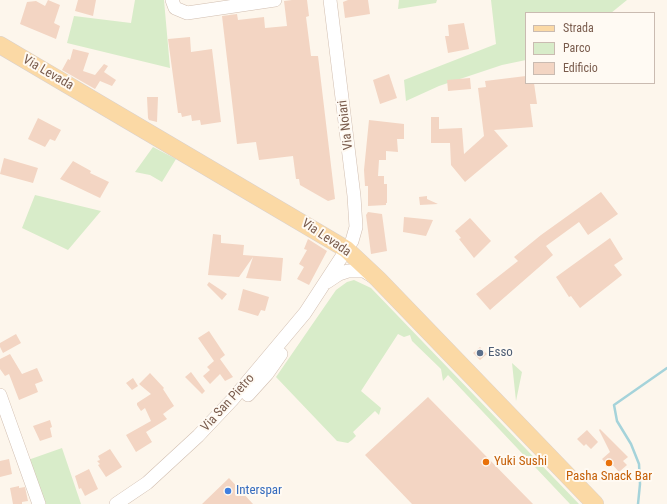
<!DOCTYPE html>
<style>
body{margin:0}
#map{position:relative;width:667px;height:504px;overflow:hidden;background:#fdf6ec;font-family:"Roboto Condensed",sans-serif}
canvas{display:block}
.legend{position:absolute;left:525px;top:12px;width:130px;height:72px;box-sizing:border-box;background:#fffaf3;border:1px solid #cabbb1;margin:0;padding:5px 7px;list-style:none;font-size:12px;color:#7a5c4d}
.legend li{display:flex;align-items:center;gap:8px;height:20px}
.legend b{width:20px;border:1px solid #cabbb1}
</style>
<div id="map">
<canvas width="667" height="504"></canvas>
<ul class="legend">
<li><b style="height:5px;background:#fbd9a5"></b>Strada</li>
<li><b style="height:11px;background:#d8ecc9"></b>Parco</li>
<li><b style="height:11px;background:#f3d5c3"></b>Edificio</li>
</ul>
</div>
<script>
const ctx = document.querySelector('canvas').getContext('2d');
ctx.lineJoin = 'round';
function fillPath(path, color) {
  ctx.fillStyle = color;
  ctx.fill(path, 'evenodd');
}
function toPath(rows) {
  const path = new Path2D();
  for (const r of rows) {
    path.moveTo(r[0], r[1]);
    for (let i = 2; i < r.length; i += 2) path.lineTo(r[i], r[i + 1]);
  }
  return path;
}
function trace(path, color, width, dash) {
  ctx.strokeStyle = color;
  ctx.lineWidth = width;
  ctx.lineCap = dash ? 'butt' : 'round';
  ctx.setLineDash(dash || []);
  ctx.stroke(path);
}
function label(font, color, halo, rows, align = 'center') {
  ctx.font = font + ' "Roboto Condensed",sans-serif';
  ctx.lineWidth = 4;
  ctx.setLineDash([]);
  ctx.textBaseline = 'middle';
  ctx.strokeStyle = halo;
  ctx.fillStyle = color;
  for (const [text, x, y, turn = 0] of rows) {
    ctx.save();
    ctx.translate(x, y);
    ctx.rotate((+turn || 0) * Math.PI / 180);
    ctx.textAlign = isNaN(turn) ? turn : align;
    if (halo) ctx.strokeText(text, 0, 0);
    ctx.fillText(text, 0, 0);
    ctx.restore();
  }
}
const green = toPath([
 [135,0,164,0,170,68,67,43,74,16,131,23],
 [399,0,437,0,436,3,398,9],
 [491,0,627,0,611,13,526,13,526,60,502,65,439,86,406,101,404,80,496,44],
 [153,147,176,159,162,182,150,175,135,172],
 [35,195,101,211,68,250,22,228],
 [354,280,371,288,579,504,570,504,448,375,443,381,441,369,412,341,410,335,404,337,398,334,361,391,381,408,379,415,375,411,353,432,356,436,352,440,348,443,337,441,276,377,336,290,347,282],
 [512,363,522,372,516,401],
 [62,448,81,504,46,504,28,460]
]);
const stream = toPath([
 [638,504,640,484,639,464,631,444,617,421,614,405,667,368]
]);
const building = toPath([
 [48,0,60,5,54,23,60,26,56,39,20,24,27,2,36,1,45,6],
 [78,0,96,0,93,16,75,11],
 [292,0,307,0,309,16,306,17,311,56,318,56,335,199,328,201,300,185,299,179,296,179,293,156,259,160,256,142,237,144,222,16,237,14,238,20,264,17,265,28,287,26,284,1],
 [348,0,368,0,370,14,345,18,343,2],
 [464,23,469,49,448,53,445,36,449,36,448,25],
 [190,37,191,52,212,49,221,122,201,125,200,120,192,121,191,115,182,117,181,113,178,113,168,39],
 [73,49,89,53,83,71,95,75,104,64,108,66,104,72,116,80,112,86,100,81,95,89,62,70,68,59,70,60],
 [389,74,397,98,380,104,373,80],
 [526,76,526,83,534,83,537,104,530,104,533,127,494,130,508,146,465,182,451,165,450,143,431,143,431,117,439,117,439,129,462,128,464,154,484,136,478,88,486,87,485,81],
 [470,78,471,89,448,91,447,80],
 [147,97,158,97,157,122,149,120,148,118],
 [38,118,61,130,55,141,50,139,45,147,28,139],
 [369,120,404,124,404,139,397,139,398,152,386,151,386,160,379,160,378,176,384,176,384,184,387,184,387,203,386,203,386,205,368,206,368,186,365,186,364,170],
 [4,158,38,168,33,183,0,174],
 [73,161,91,171,90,173,109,182,100,198,60,179],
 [601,192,618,214,588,235,579,222,546,246,553,255,490,310,476,294,518,261,514,257,541,235],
 [427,196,427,199,438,204,420,205,419,197],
 [368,212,382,214,387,251,371,254,366,215],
 [404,217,424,219,433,220,426,236,403,232],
 [470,218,491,241,474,258,459,239,461,238,455,231],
 [213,234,221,235,221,243,244,245,243,255,283,258,281,281,246,278,253,257,239,277,208,275],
 [610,238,623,259,614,265,622,275,580,308,571,296,569,297,556,277],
 [308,239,327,251,309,285,297,279,304,267,299,264,307,250,304,249],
 [209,282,227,294,222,300,207,285],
 [243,289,269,297,265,311,261,310,258,316,238,310],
 [209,331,225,355,220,359,233,377,225,381,220,374,210,384,203,376,210,370,207,367,214,361,198,338],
 [16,334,21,343,3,353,0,347,0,343],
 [480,347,487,354,480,360,473,353],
 [10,354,22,374,37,368,43,381,35,384,38,392,19,400,9,374,5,376,0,369,0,359],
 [191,372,205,391,202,394,185,377],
 [150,373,164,388,163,389,174,406,163,414,167,419,146,432,152,442,136,452,126,435,151,421,145,408,141,411,137,405,137,403,151,394,139,384],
 [133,378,138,386,132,390,126,383],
 [428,397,533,504,412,504,365,455],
 [50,420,52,427,50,428,52,437,40,441,33,426],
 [600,429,628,457,623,461,627,465,619,472,611,463,608,466,602,459,610,452,599,430],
 [587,430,598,442,591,449,586,444,584,446,577,439],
 [110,449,122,467,106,477,98,465,100,464,97,461,100,460,98,456],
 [9,459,12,474,0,477,0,461],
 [89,469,98,489,85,496,81,488,79,489,75,476],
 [229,478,253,504,202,504],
 [19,486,19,488,25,487,28,501,22,502,22,504,13,504,10,488]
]);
const minor = toPath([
 [172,0,175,8,187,13,275,0],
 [327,282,339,274,348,271,364,271,372,276],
 [0,395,39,504],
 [248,395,267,374,281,354],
 [116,504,147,483,198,436,232,400,305,313,352,241,356,227,354,196,330,0]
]);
const major = toPath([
 [0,45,346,249,378,279,595,504]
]);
const markers = [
 [480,353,4,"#5c6f8a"],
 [486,462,4,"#e8710a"],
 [609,463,4,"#e8710a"],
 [228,491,4,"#3f7fe0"]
];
const streetNames = [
 ["Via Levada",48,73,30],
 ["Via Noiari",346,125,-97],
 ["Via Levada",326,238,34],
 ["Via San Pietro",228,403,-48]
];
const serviceNames = [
 ["Esso",488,353]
];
const foodNames = [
 ["Yuki Sushi",494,462],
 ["Pasha Snack Bar",609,477,"center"]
];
const shopNames = [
 ["Interspar",236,491]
];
fillPath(green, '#d8ecc9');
trace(stream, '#a5d3da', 2.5);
fillPath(building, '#f3d5c3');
trace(minor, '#d1beb0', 14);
trace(major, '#dad1cd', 18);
trace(minor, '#fff', 13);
trace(major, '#fbd9a5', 17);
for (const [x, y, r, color] of markers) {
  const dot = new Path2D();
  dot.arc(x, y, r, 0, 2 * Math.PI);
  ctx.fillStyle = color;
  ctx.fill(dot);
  trace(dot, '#fffaf3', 1.5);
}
label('13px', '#7a5c4d', '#fffaf3', streetNames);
label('13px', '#4e5e75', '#fffaf3', serviceNames, 'left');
label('13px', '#c56008', '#fffaf3', foodNames, 'left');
label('13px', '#366cbe', '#fffaf3', shopNames, 'left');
</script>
